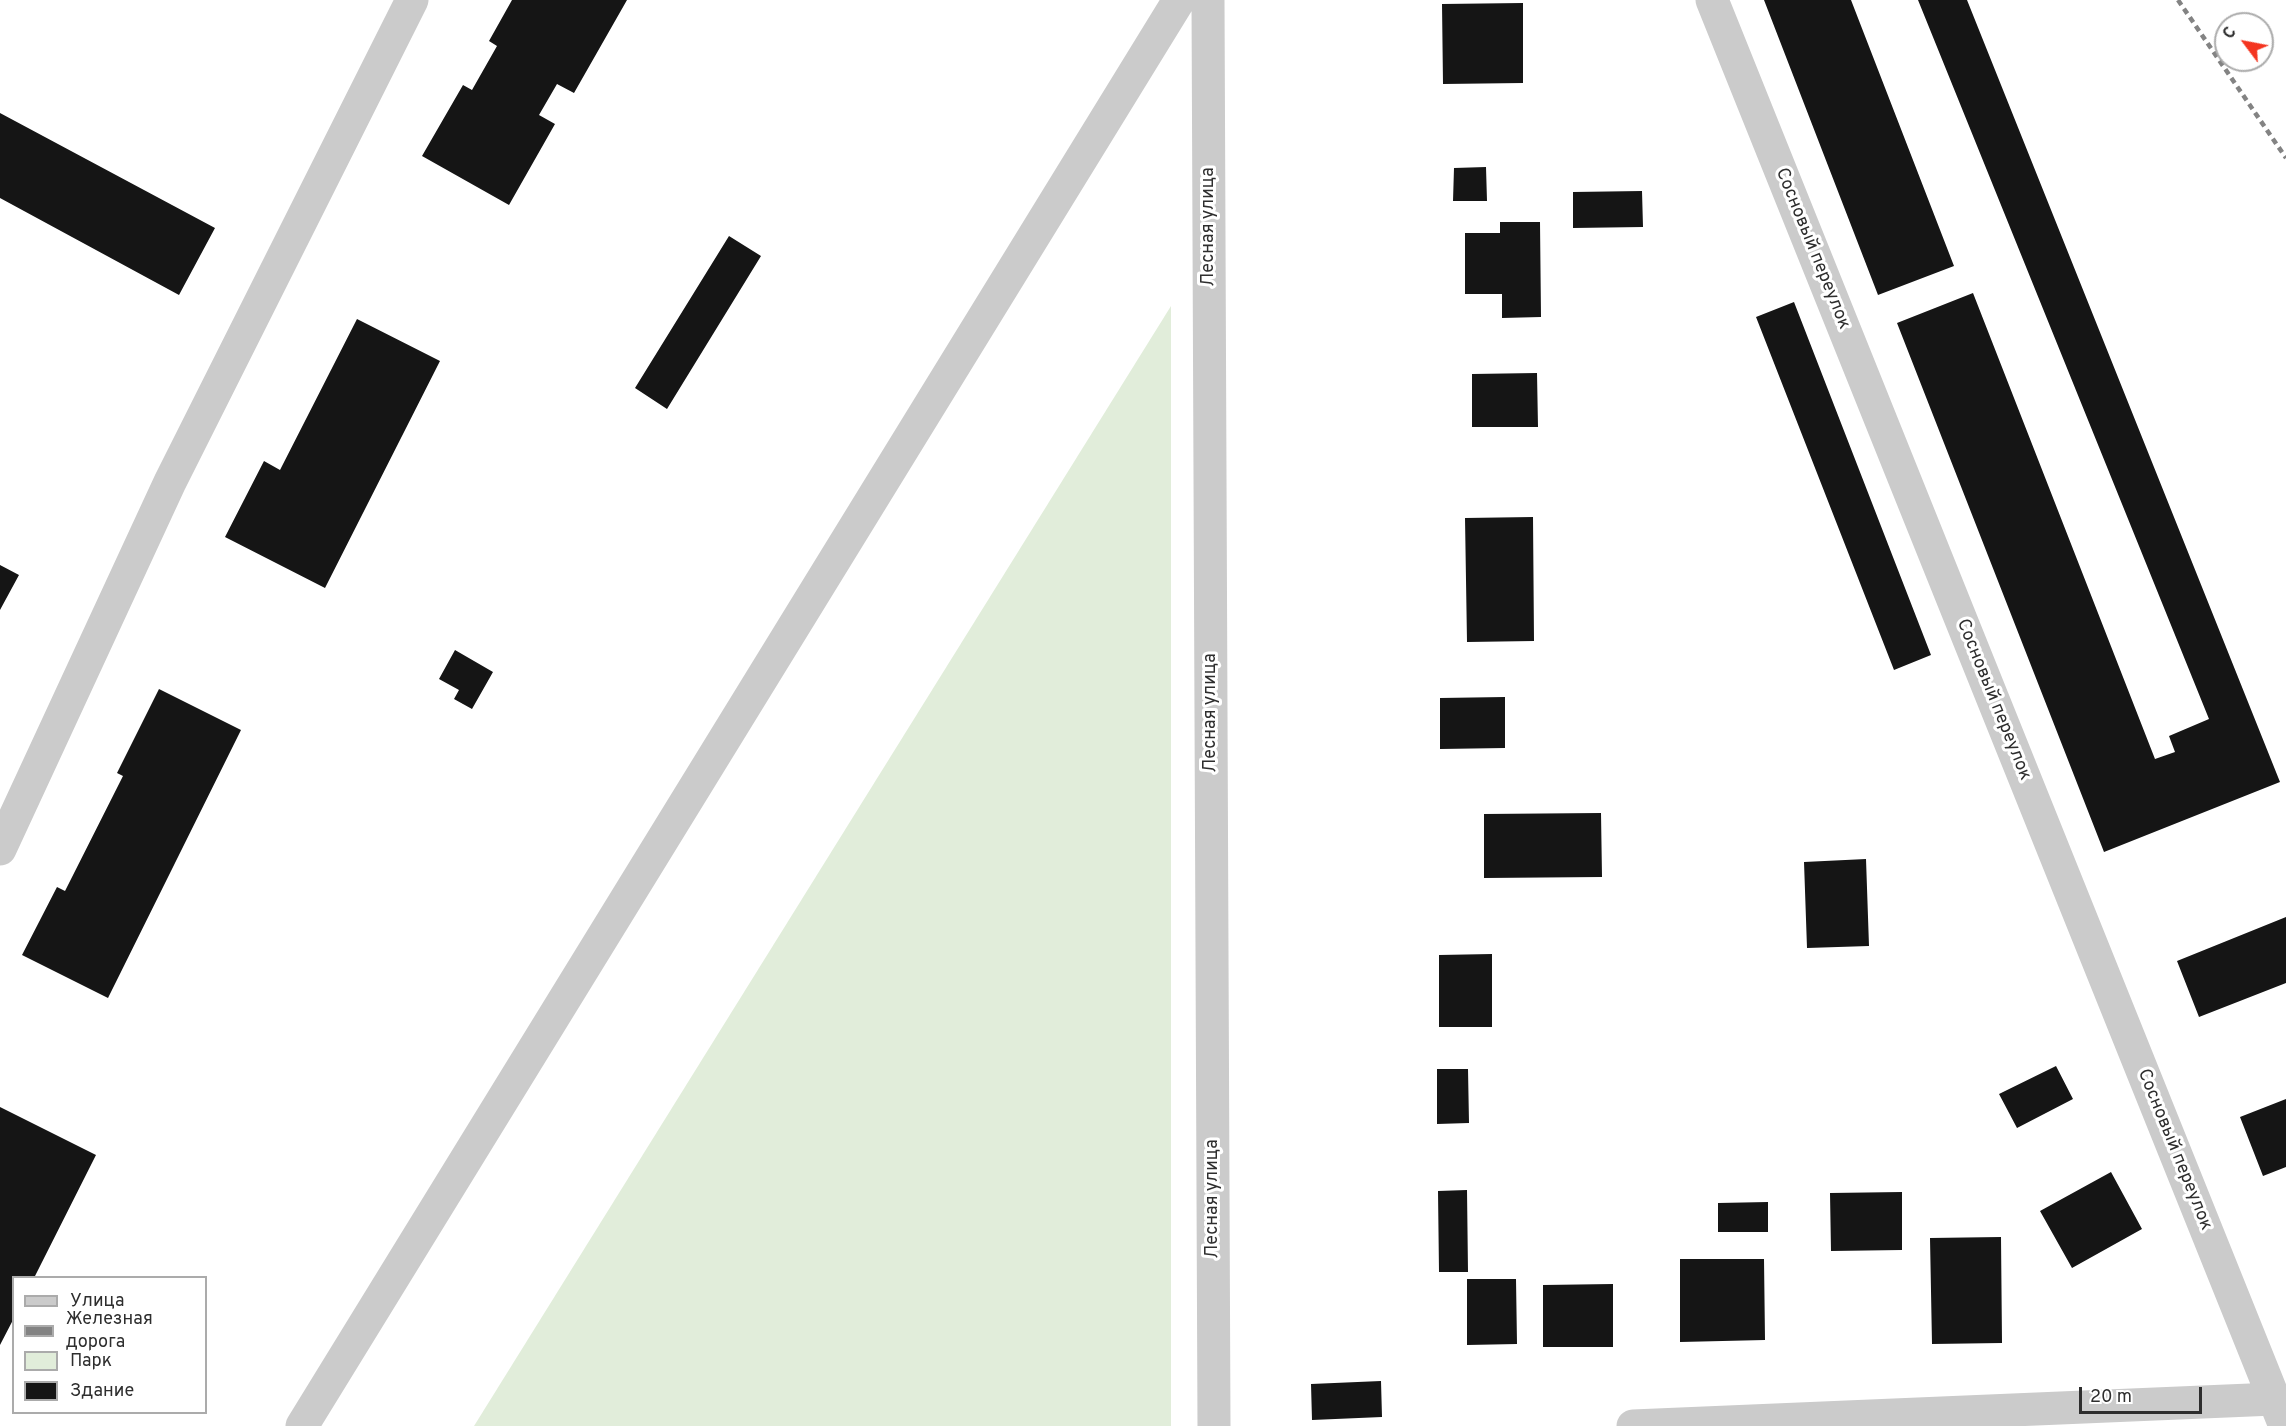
<!DOCTYPE html>
<meta charset="utf-8">
<style>
body{margin:0}
#map{position:relative;width:2286px;height:1426px;overflow:hidden;background:#fff;font-family:Overpass,sans-serif}
canvas{display:block}
.legend{position:absolute;left:12px;top:1276px;width:195px;height:138px;box-sizing:border-box;background:#fff;border:2px solid #ababab;margin:0;padding:8px 10px;list-style:none;font-size:18px;color:#2e2e2e}
.legend li{display:flex;align-items:center;gap:12px;height:30px}
.legend b{width:30px;border:2px solid #ababab}
.north{position:absolute;left:2214px;top:12px;width:60px;height:60px;box-sizing:border-box;background:#fff;border:2px solid #ababab;border-radius:50%;rotate:302deg;font-size:16px;font-weight:700;line-height:24px;text-align:center;color:#2e2e2e}
.north::after{content:'';display:block;margin:auto;width:21px;height:27px;background:#f43520;clip-path:polygon(50% 0,100% 100%,50% 72%,0 100%)}
.scale{position:absolute;left:2079px;top:1387px;width:123px;height:27px;box-sizing:border-box;border:3px solid #2e2e2e;border-top:0;padding-left:8px;font-size:18px;line-height:21px;white-space:nowrap;color:#2e2e2e;-webkit-text-stroke:4px #fff;paint-order:stroke}
</style>
<div id="map">
<canvas width="2286" height="1426"></canvas>
<ul class="legend">
<li><b style="height:8px;background:#cbcbcb"></b>Улица</li>
<li><b style="height:8px;background:#838383"></b>Железная дорога</li>
<li><b style="height:16px;background:#e1edda"></b>Парк</li>
<li><b style="height:16px;background:#151515"></b>Здание</li>
</ul>
<div class="north">С</div>
<div class="scale">20 m</div>
</div>
<script>
const ctx = document.querySelector('canvas').getContext('2d');
ctx.lineJoin = 'round';
function fillPath(path, color) {
  ctx.fillStyle = color;
  ctx.fill(path, 'evenodd');
}
function toPath(rows) {
  const path = new Path2D();
  for (const r of rows) {
    path.moveTo(r[0], r[1]);
    for (let i = 2; i < r.length; i += 2) path.lineTo(r[i], r[i + 1]);
  }
  return path;
}
function trace(path, color, width, dash) {
  ctx.strokeStyle = color;
  ctx.lineWidth = width;
  ctx.lineCap = dash ? 'butt' : 'round';
  ctx.setLineDash(dash || []);
  ctx.stroke(path);
}
function label(font, color, halo, rows, align = 'center') {
  ctx.font = font + ' Overpass,sans-serif';
  ctx.lineWidth = 6;
  ctx.setLineDash([]);
  ctx.textBaseline = 'middle';
  ctx.strokeStyle = halo;
  ctx.fillStyle = color;
  for (const [text, x, y, turn = 0] of rows) {
    ctx.save();
    ctx.translate(x, y);
    ctx.rotate((+turn || 0) * Math.PI / 180);
    ctx.textAlign = isNaN(turn) ? turn : align;
    if (halo) ctx.strokeText(text, 0, 0);
    ctx.fillText(text, 0, 0);
    ctx.restore();
  }
}
const green = toPath([
 [1171,306,1171,1426,474,1426]
]);
const building = toPath([
 [512,0,627,0,574,93,557,84,539,115,555,124,509,205,422,156,463,85,472,90,497,46,489,41],
 [1764,0,1851,0,1954,266,1878,295],
 [1918,0,1967,0,2280,782,2104,852,1897,323,1973,293,2155,759,2175,752,2169,736,2209,719],
 [1523,3,1523,83,1443,84,1442,4],
 [0,113,215,228,179,295,0,198],
 [1486,167,1487,201,1453,201,1454,168],
 [1642,191,1643,227,1573,228,1573,192],
 [1500,222,1540,222,1541,317,1502,318,1502,294,1465,294,1465,233,1500,233],
 [729,236,761,256,667,409,635,388],
 [1794,302,1931,655,1894,670,1756,317],
 [357,319,440,361,325,588,225,537,264,461,280,470],
 [1537,373,1538,427,1472,427,1472,374],
 [1533,517,1534,641,1467,642,1465,518],
 [0,565,19,575,0,610],
 [455,650,493,672,472,709,454,699,459,690,439,679],
 [159,689,241,730,108,998,22,955,57,887,65,891,123,776,117,773],
 [1505,697,1505,748,1440,749,1440,698],
 [1601,813,1602,877,1484,878,1484,814],
 [1866,859,1869,946,1807,948,1804,862],
 [2286,917,2286,983,2199,1017,2177,961],
 [1492,954,1492,1027,1439,1027,1439,955],
 [2056,1066,2073,1099,2017,1128,1999,1094],
 [1437,1069,1468,1069,1469,1123,1437,1124],
 [2286,1099,2286,1167,2263,1176,2240,1117],
 [0,1107,96,1155,34,1278,14,1278,14,1318,0,1345],
 [2111,1172,2142,1229,2072,1268,2040,1211],
 [1467,1190,1468,1272,1439,1272,1438,1191],
 [1902,1192,1902,1250,1831,1251,1830,1193],
 [1768,1202,1768,1232,1718,1232,1718,1203],
 [2001,1237,2002,1343,1932,1344,1930,1238],
 [1680,1259,1764,1259,1765,1340,1680,1342],
 [1467,1279,1516,1279,1517,1344,1467,1345],
 [1613,1284,1613,1347,1543,1347,1543,1285],
 [1381,1381,1382,1417,1312,1420,1311,1384]
]);
const minor = toPath([
 [1208,0,1214,1426],
 [1712,0,2285,1426],
 [0,849,170,482,412,0],
 [302,1426,1179,0],
 [1633,1426,2274,1399]
]);
const rail = toPath([
 [2178,0,2286,158]
]);
const streetNames = [
 ["Лесная улица",1209,227,-90],
 ["Сосновый переулок",1812,249,68],
 ["Сосновый переулок",1993,700,68],
 ["Лесная улица",1211,713,-90],
 ["Сосновый переулок",2174,1150,68],
 ["Лесная улица",1213,1199,-90]
];
fillPath(green, '#e1edda');
fillPath(building, '#151515');
trace(minor, '#cbcbcb', 33);
trace(rail, '#838383', 4.5, [6, 4.5]);
label('18px', '#2e2e2e', '#fff', streetNames);
</script>
